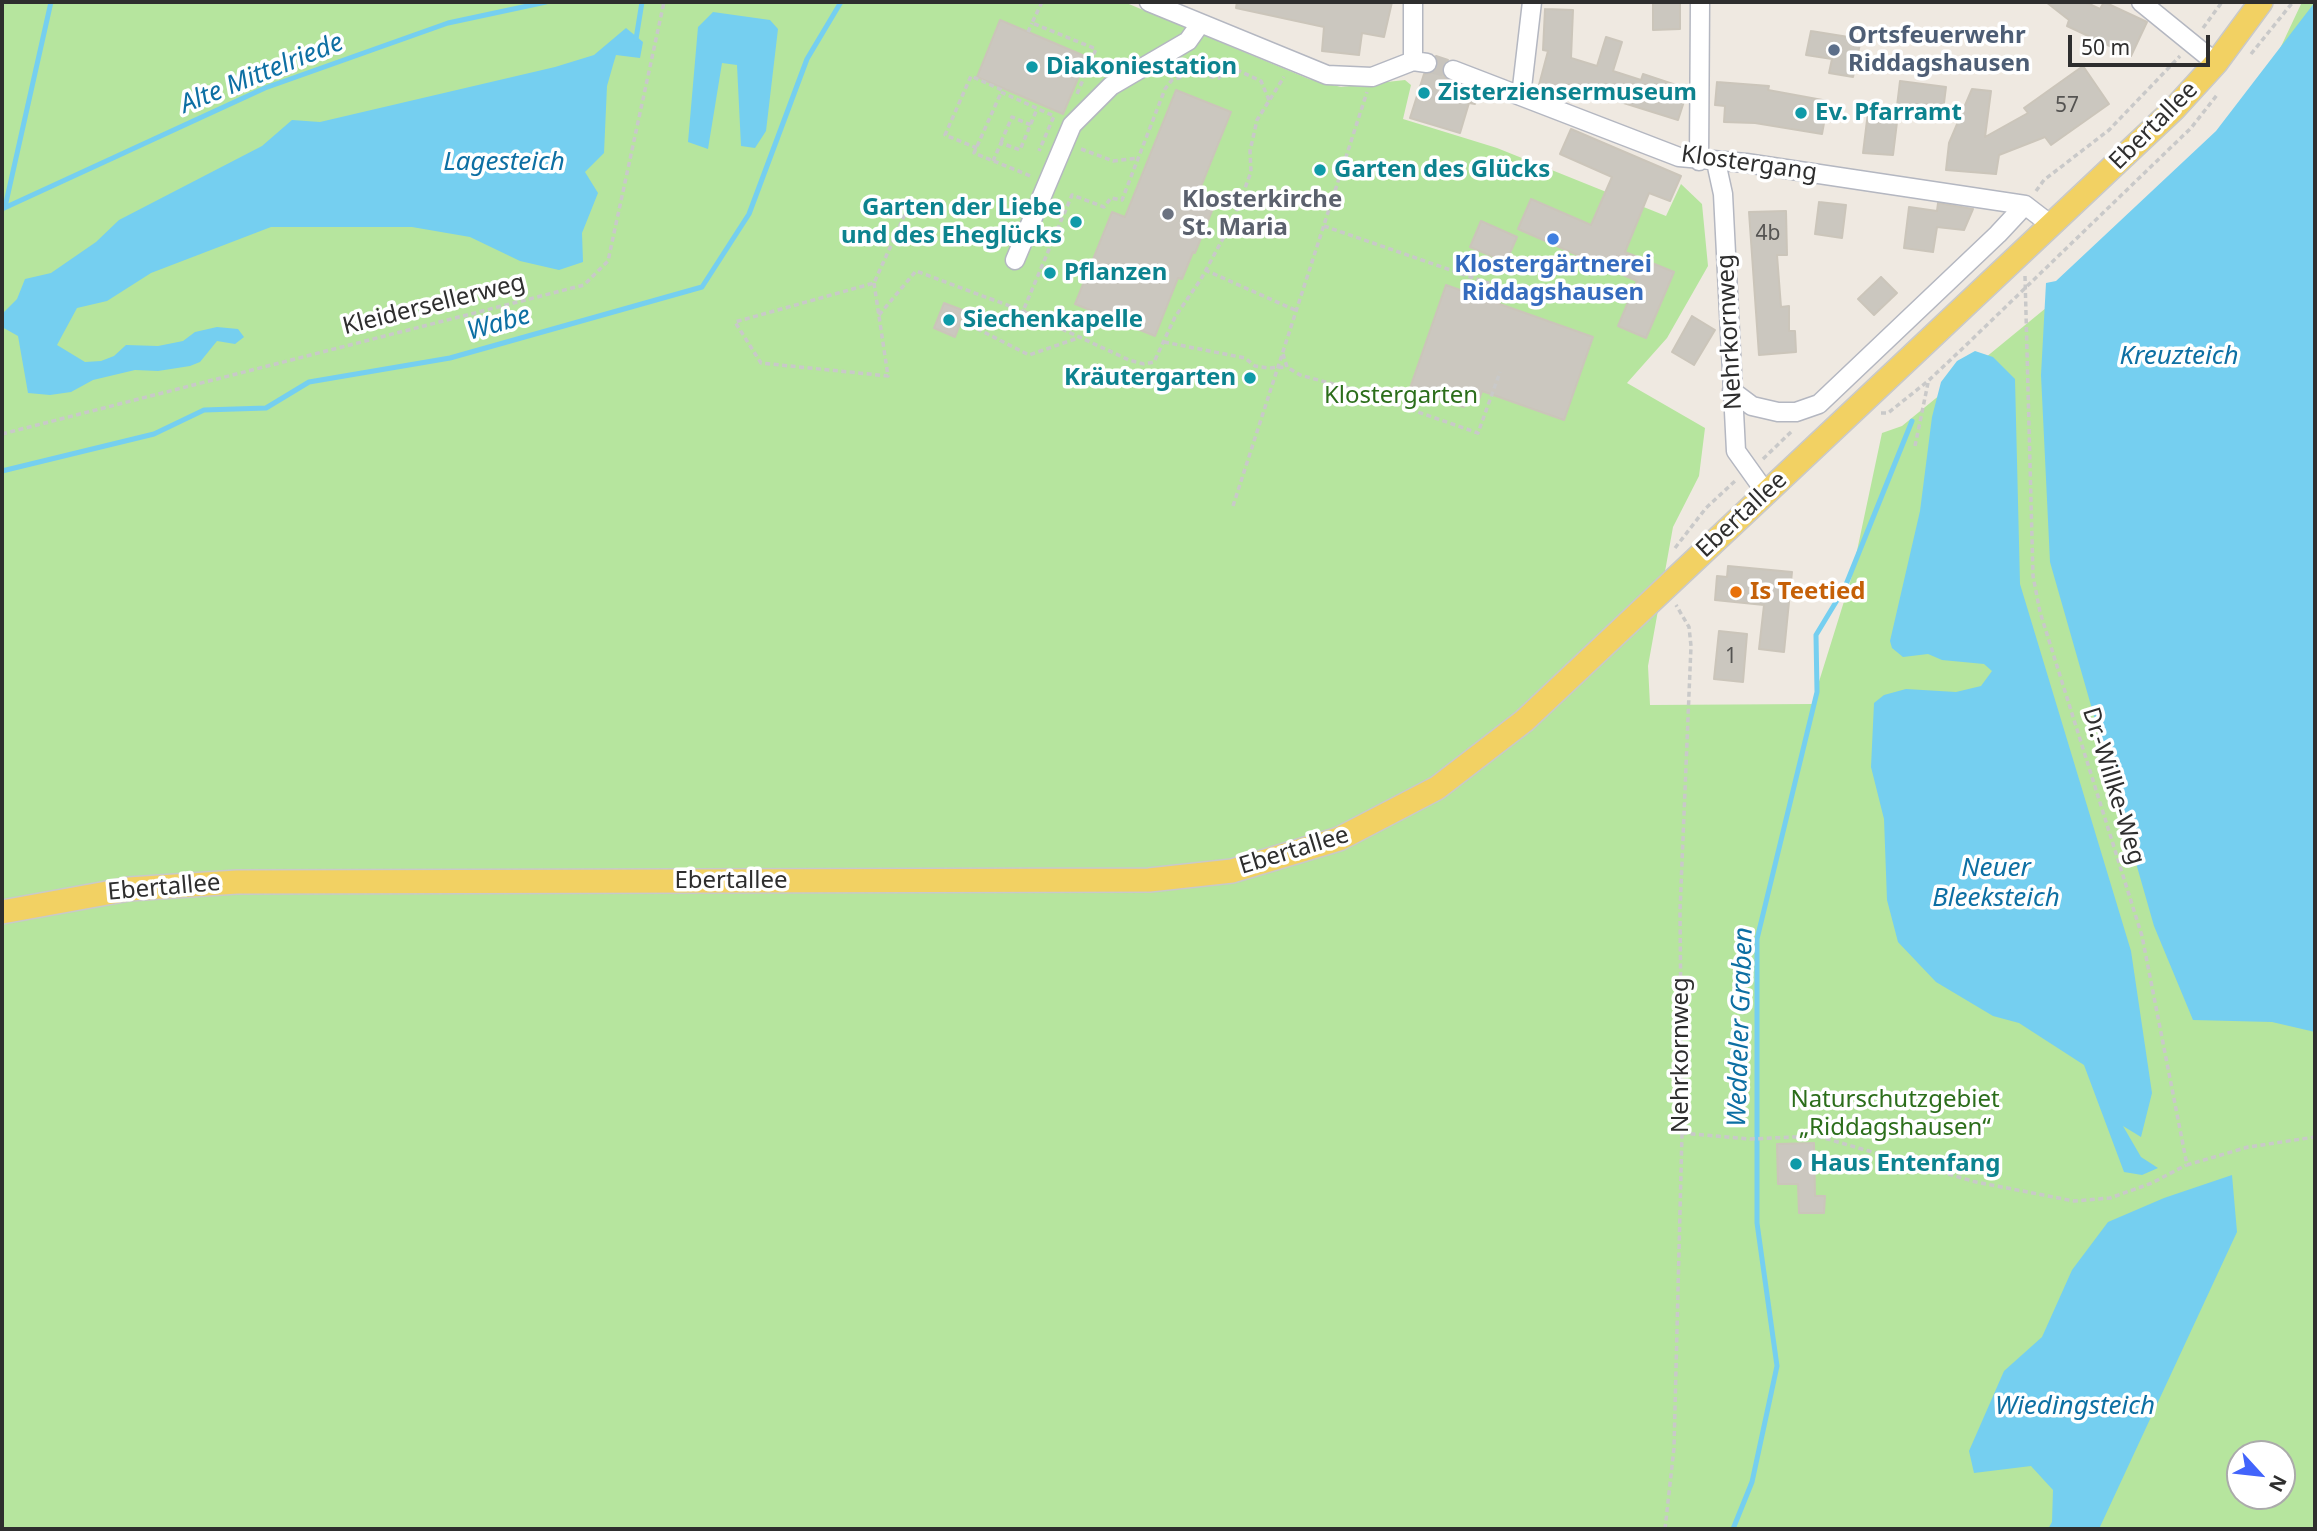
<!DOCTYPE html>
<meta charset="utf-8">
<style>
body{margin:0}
#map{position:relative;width:2317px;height:1531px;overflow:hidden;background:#efe9e1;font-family:"Noto Sans",sans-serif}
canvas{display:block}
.frame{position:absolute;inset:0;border:4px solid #2e2e2e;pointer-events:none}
.north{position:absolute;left:2226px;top:1440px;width:70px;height:70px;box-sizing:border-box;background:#fff;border:2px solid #ababab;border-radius:50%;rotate:117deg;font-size:19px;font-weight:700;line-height:28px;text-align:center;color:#2e2e2e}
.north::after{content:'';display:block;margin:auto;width:24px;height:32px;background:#4264fb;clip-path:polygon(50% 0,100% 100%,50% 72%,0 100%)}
.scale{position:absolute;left:2068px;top:35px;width:142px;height:32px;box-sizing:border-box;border:4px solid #2e2e2e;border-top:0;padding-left:9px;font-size:21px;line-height:24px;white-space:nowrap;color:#2e2e2e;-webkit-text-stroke:5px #fff;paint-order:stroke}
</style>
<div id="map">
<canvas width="2317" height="1531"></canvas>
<div class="frame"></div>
<div class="north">N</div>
<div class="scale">50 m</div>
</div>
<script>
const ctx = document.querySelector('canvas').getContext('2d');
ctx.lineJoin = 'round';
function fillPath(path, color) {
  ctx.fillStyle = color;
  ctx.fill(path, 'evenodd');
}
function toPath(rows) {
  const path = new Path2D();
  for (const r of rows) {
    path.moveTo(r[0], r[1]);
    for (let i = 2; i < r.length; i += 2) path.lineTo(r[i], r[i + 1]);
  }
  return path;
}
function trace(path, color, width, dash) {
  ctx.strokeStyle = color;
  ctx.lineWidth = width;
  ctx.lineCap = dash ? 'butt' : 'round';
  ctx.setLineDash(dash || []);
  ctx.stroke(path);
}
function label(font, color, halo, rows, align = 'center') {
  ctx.font = font + ' "Noto Sans",sans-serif';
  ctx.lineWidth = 7;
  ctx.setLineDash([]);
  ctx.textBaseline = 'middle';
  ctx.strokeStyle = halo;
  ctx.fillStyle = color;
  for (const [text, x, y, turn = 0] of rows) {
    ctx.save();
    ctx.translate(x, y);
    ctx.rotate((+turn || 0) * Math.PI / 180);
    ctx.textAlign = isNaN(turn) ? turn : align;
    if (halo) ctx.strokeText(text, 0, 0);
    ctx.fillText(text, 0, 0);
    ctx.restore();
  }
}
const green = toPath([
 [2,2,1124,2,1309,79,1341,87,1405,80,1411,85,1403,119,1497,148,1666,216,1681,184,1702,204,1708,266,1667,338,1627,383,1705,428,1699,476,1673,527,1648,666,1650,705,1812,704,1851,579,1882,433,1902,426,2063,294,2260,91,2302,2,2315,2,2315,1529,2,1529],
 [2240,1454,2282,1454,2282,1496,2240,1496]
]);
const water = toPath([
 [2315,2,2315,1032,2272,1022,2193,1020,2154,926,2050,562,2041,375,2046,283,2056,281,2216,131],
 [713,12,770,20,778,29,766,131,755,148,741,146,737,65,722,63,708,149,688,142,698,27],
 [626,28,643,42,640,58,616,55,613,65,607,86,604,153,585,172,598,193,582,233,583,262,559,270,520,261,470,237,412,227,271,227,151,273,107,301,77,308,57,345,85,362,101,361,114,356,126,345,158,346,183,341,195,332,217,327,238,329,244,337,235,344,217,341,200,362,190,366,158,371,135,370,93,380,71,392,50,395,28,393,18,336,2,327,2,314,17,299,25,279,51,273,96,242,119,220,262,146,292,120,320,122,555,67,594,55],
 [1975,351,1993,357,2015,379,2020,584,2131,951,2152,1093,2141,1137,2123,1126,2141,1157,2158,1168,2142,1175,2124,1172,2084,1065,2019,1023,1993,1016,1936,982,1898,942,1887,900,1884,819,1871,767,1874,703,1884,695,1906,689,1956,692,1981,686,1992,671,1984,664,1942,660,1928,654,1903,657,1892,648,1890,641,1920,511,1932,417,1941,382,1957,361],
 [2232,1175,2237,1232,2099,1529,2048,1529,2052,1522,2053,1490,2031,1466,1974,1473,1969,1451,2004,1371,2042,1337,2072,1270,2108,1222,2164,1198]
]);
const stream = toPath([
 [636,39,642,2],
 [5,207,51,2],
 [2,209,265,88,448,23,546,2],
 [2,471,154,434,204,410,266,408,309,382,450,358,702,287,749,214,807,59,841,2],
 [1733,1529,1752,1482,1777,1366,1757,1223,1757,939,1817,692,1816,635,1845,587,1912,421]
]);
const building = toPath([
 [1237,2,1392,2,1384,37,1362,33,1359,55,1322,51,1324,27,1236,8,1237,2],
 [1653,2,1680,2,1680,29,1653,30,1653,2],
 [2046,2,2085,2,2100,9,2104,2,2147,22,2131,56,2067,26,2069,20,2046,2],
 [1545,9,1573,10,1571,58,1597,66,1606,37,1622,42,1613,71,1641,80,1643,74,1688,89,1678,120,1563,84,1561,91,1539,85,1548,51,1543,50,1545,9],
 [1000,20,1087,57,1063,114,977,77,1000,20],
 [1811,31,1861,39,1853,77,1829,73,1832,59,1806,55,1811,31],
 [1436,56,1448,60,1442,67,1445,78,1478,92,1475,104,1469,103,1460,133,1410,118,1424,74,1432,73,1438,65,1436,56],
 [2083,66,2109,104,2051,145,2045,137,1999,155,1996,174,1946,170,1949,143,1972,89,1991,91,1985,137,2028,113,2024,108,2083,66],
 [1900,81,1946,87,1943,111,1897,106,1900,81],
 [1717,82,1769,86,1768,90,1828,101,1822,134,1755,123,1724,122,1725,106,1715,105,1717,82],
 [1176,90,1231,112,1196,199,1214,206,1195,253,1193,252,1182,279,1178,278,1155,336,1075,304,1112,212,1125,217,1176,90],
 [1868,112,1898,114,1893,155,1863,153,1868,112],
 [1571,129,1681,176,1670,201,1649,193,1625,252,1674,272,1646,338,1618,326,1637,281,1518,229,1531,199,1591,225,1612,177,1560,154,1571,129],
 [1819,202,1846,205,1842,238,1815,234,1819,202],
 [1938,203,1973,209,1964,230,1937,227,1933,252,1904,248,1909,207,1937,211,1938,203],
 [1786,211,1787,255,1777,255,1781,307,1789,306,1789,331,1795,331,1796,352,1759,355,1749,212,1786,211],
 [1481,221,1517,237,1506,262,1470,247,1481,221],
 [1881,277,1897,293,1874,315,1858,299,1881,277],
 [1446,285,1593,337,1564,420,1482,391,1479,400,1468,396,1464,407,1410,388,1446,285],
 [944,303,965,311,955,337,934,328,944,303],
 [1692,316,1715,330,1694,365,1672,352,1692,316],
 [1728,566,1792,572,1784,652,1759,649,1764,605,1715,600,1717,576,1727,577,1728,566],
 [1719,631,1747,634,1743,682,1714,679,1719,631],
 [1814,1143,1815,1196,1825,1196,1824,1213,1799,1213,1798,1184,1778,1184,1777,1144,1814,1143]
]);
const minorTunnel = toPath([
 [1427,63,1453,70]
]);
const path = toPath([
 [1042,2,1032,23,1096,49,1077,94],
 [2203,28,2222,2],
 [1028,32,1032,23],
 [2251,54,2293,2],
 [1001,92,1054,116,1039,151],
 [1000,95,974,153,1033,177],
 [1269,100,1261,81,1228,66,1219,78,1191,74,1172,80,1165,89,1122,200,1111,198,1104,207,1072,195,1023,311,1129,360,1144,364,1154,362,1175,317,1201,279,1233,220,1251,172,1250,151,1257,120,1284,77],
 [1001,142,1012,117,1031,125],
 [977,148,945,135,971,76,1002,90],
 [1081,149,1113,161,1139,158],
 [993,161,1001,143,1020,150,1037,109],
 [2036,191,2044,180,2109,130,2180,56],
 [1324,226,1511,291],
 [1205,270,1295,310],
 [2025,276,2033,576,2040,612,2142,936,2187,1165,2248,1147,2315,1137],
 [874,283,888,376,761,363,735,322,874,283,906,212],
 [879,315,916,271,1023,311],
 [962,321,1029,355,1078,338],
 [1164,342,1245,358,1255,366,1268,368,1286,367],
 [1283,354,1287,367,1300,375,1355,390,1478,433,1500,372],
 [1881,413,1888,413,1928,381,1962,349,2191,128,2217,95],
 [2,434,584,285,608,261,664,2],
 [1915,446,1928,383],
 [1763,459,1793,430],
 [1233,506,1367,92],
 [1675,548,1706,508,1735,481],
 [1682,1133,1750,1139,1817,1136,1976,1182,2074,1201,2110,1198,2152,1183,2186,1165],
 [1665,1529,1674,1448,1682,1133,1680,911,1691,646,1689,627,1676,605]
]);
const minor = toPath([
 [1149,2,1327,75,1372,77,1413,61,1427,63],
 [1413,2,1413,61],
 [2141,2,2216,63],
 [1453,70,1679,157,1746,163,2025,205,2051,225],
 [1521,96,1532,2],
 [1699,161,1700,2],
 [1716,162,1723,194,1736,451,1766,493],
 [1015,260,1072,125,1111,86,1188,41,1200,24],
 [1732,391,1752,406,1778,412,1796,412,1819,404,1998,234,2025,205]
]);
const major = toPath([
 [2,912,129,889,237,882,1149,880,1232,871,1339,839,1437,788,1524,721,2174,109,2216,63,2261,2]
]);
const markers = [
 [1834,50,7,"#5c6f8a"],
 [1032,67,7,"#0f9aa8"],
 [1424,93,7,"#0f9aa8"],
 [1801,113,7,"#0f9aa8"],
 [1320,170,7,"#0f9aa8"],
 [1168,214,7,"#6b7280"],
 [1076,222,7,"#0f9aa8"],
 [1553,239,7,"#3f7fe0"],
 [1050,273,7,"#0f9aa8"],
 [949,320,7,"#0f9aa8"],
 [1250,378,7,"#0f9aa8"],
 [1736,592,7,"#e8710a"],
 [1796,1164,7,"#0f9aa8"]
];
const numberNames = [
 ["57",2067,106],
 ["4b",1768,234],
 ["1",1731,657]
];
const serviceNames = [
 ["Ortsfeuerwehr",1848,36],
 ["Riddagshausen",1848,64]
];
const cultureNames = [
 ["Diakoniestation",1046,67],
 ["Zisterziensermuseum",1438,93],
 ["Ev. Pfarramt",1815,113],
 ["Garten des Glücks",1334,170],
 ["Garten der Liebe",1062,208,"right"],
 ["und des Eheglücks",1062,236,"right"],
 ["Pflanzen",1064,273],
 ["Siechenkapelle",963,320],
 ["Kräutergarten",1236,378,"right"],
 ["Haus Entenfang",1810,1164]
];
const streetNames = [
 ["Ebertallee",2154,126,-45],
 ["Klostergang",1749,164,8],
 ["Kleidersellerweg",434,305,-14],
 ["Nehrkornweg",1730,332,-93],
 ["Ebertallee",1742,515,-43],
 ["Dr.-Willke-Weg",2113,786,73],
 ["Ebertallee",1294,851,-17],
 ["Ebertallee",731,881],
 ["Ebertallee",164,888,-5],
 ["Nehrkornweg",1681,1055,-90]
];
const worshipNames = [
 ["Klosterkirche",1182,200],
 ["St. Maria",1182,228]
];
const shopNames = [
 ["Klostergärtnerei",1553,265],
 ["Riddagshausen",1553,293]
];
const parkNames = [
 ["Klostergarten",1401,396],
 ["Naturschutzgebiet",1895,1100],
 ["„Riddagshausen“",1895,1128]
];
const foodNames = [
 ["Is Teetied",1750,592]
];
const waterNames = [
 ["Alte Mittelriede",262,74,-22],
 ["Lagesteich",504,163],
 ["Wabe",499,324,-16],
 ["Kreuzteich",2179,357],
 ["Neuer",1996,869],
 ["Bleeksteich",1996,899],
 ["Weddeler Graben",1741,1027,-88],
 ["Wiedingsteich",2075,1407]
];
fillPath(green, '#b6e59e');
fillPath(water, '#75cff0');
trace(stream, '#75cff0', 5);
fillPath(building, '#cbc7bf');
trace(building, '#cbc5ba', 2);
trace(minorTunnel, '#c8c4bd', 18, [18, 9]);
trace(minor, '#b4b7c1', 21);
trace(major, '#c9c9c9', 26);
trace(path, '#c9c9c9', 3.5, [5, 3.5]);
trace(minor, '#fff', 18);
trace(major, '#f2d163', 23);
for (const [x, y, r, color] of markers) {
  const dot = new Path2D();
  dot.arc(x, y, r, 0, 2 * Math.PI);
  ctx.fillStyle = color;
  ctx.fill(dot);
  trace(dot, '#fff', 2.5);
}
label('21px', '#555452', null, numberNames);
label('bold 24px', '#4e5e75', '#fff', serviceNames, 'left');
label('bold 24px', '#0d838f', '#fff', cultureNames, 'left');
label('24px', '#2e2e2e', '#fff', streetNames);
label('bold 24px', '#5b616d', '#fff', worshipNames, 'left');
label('bold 24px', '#366cbe', '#fff', shopNames);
label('24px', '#2c6e1b', '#fff', parkNames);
label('bold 24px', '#c56008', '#fff', foodNames, 'left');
label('italic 26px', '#0d6fa3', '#fff', waterNames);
</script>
